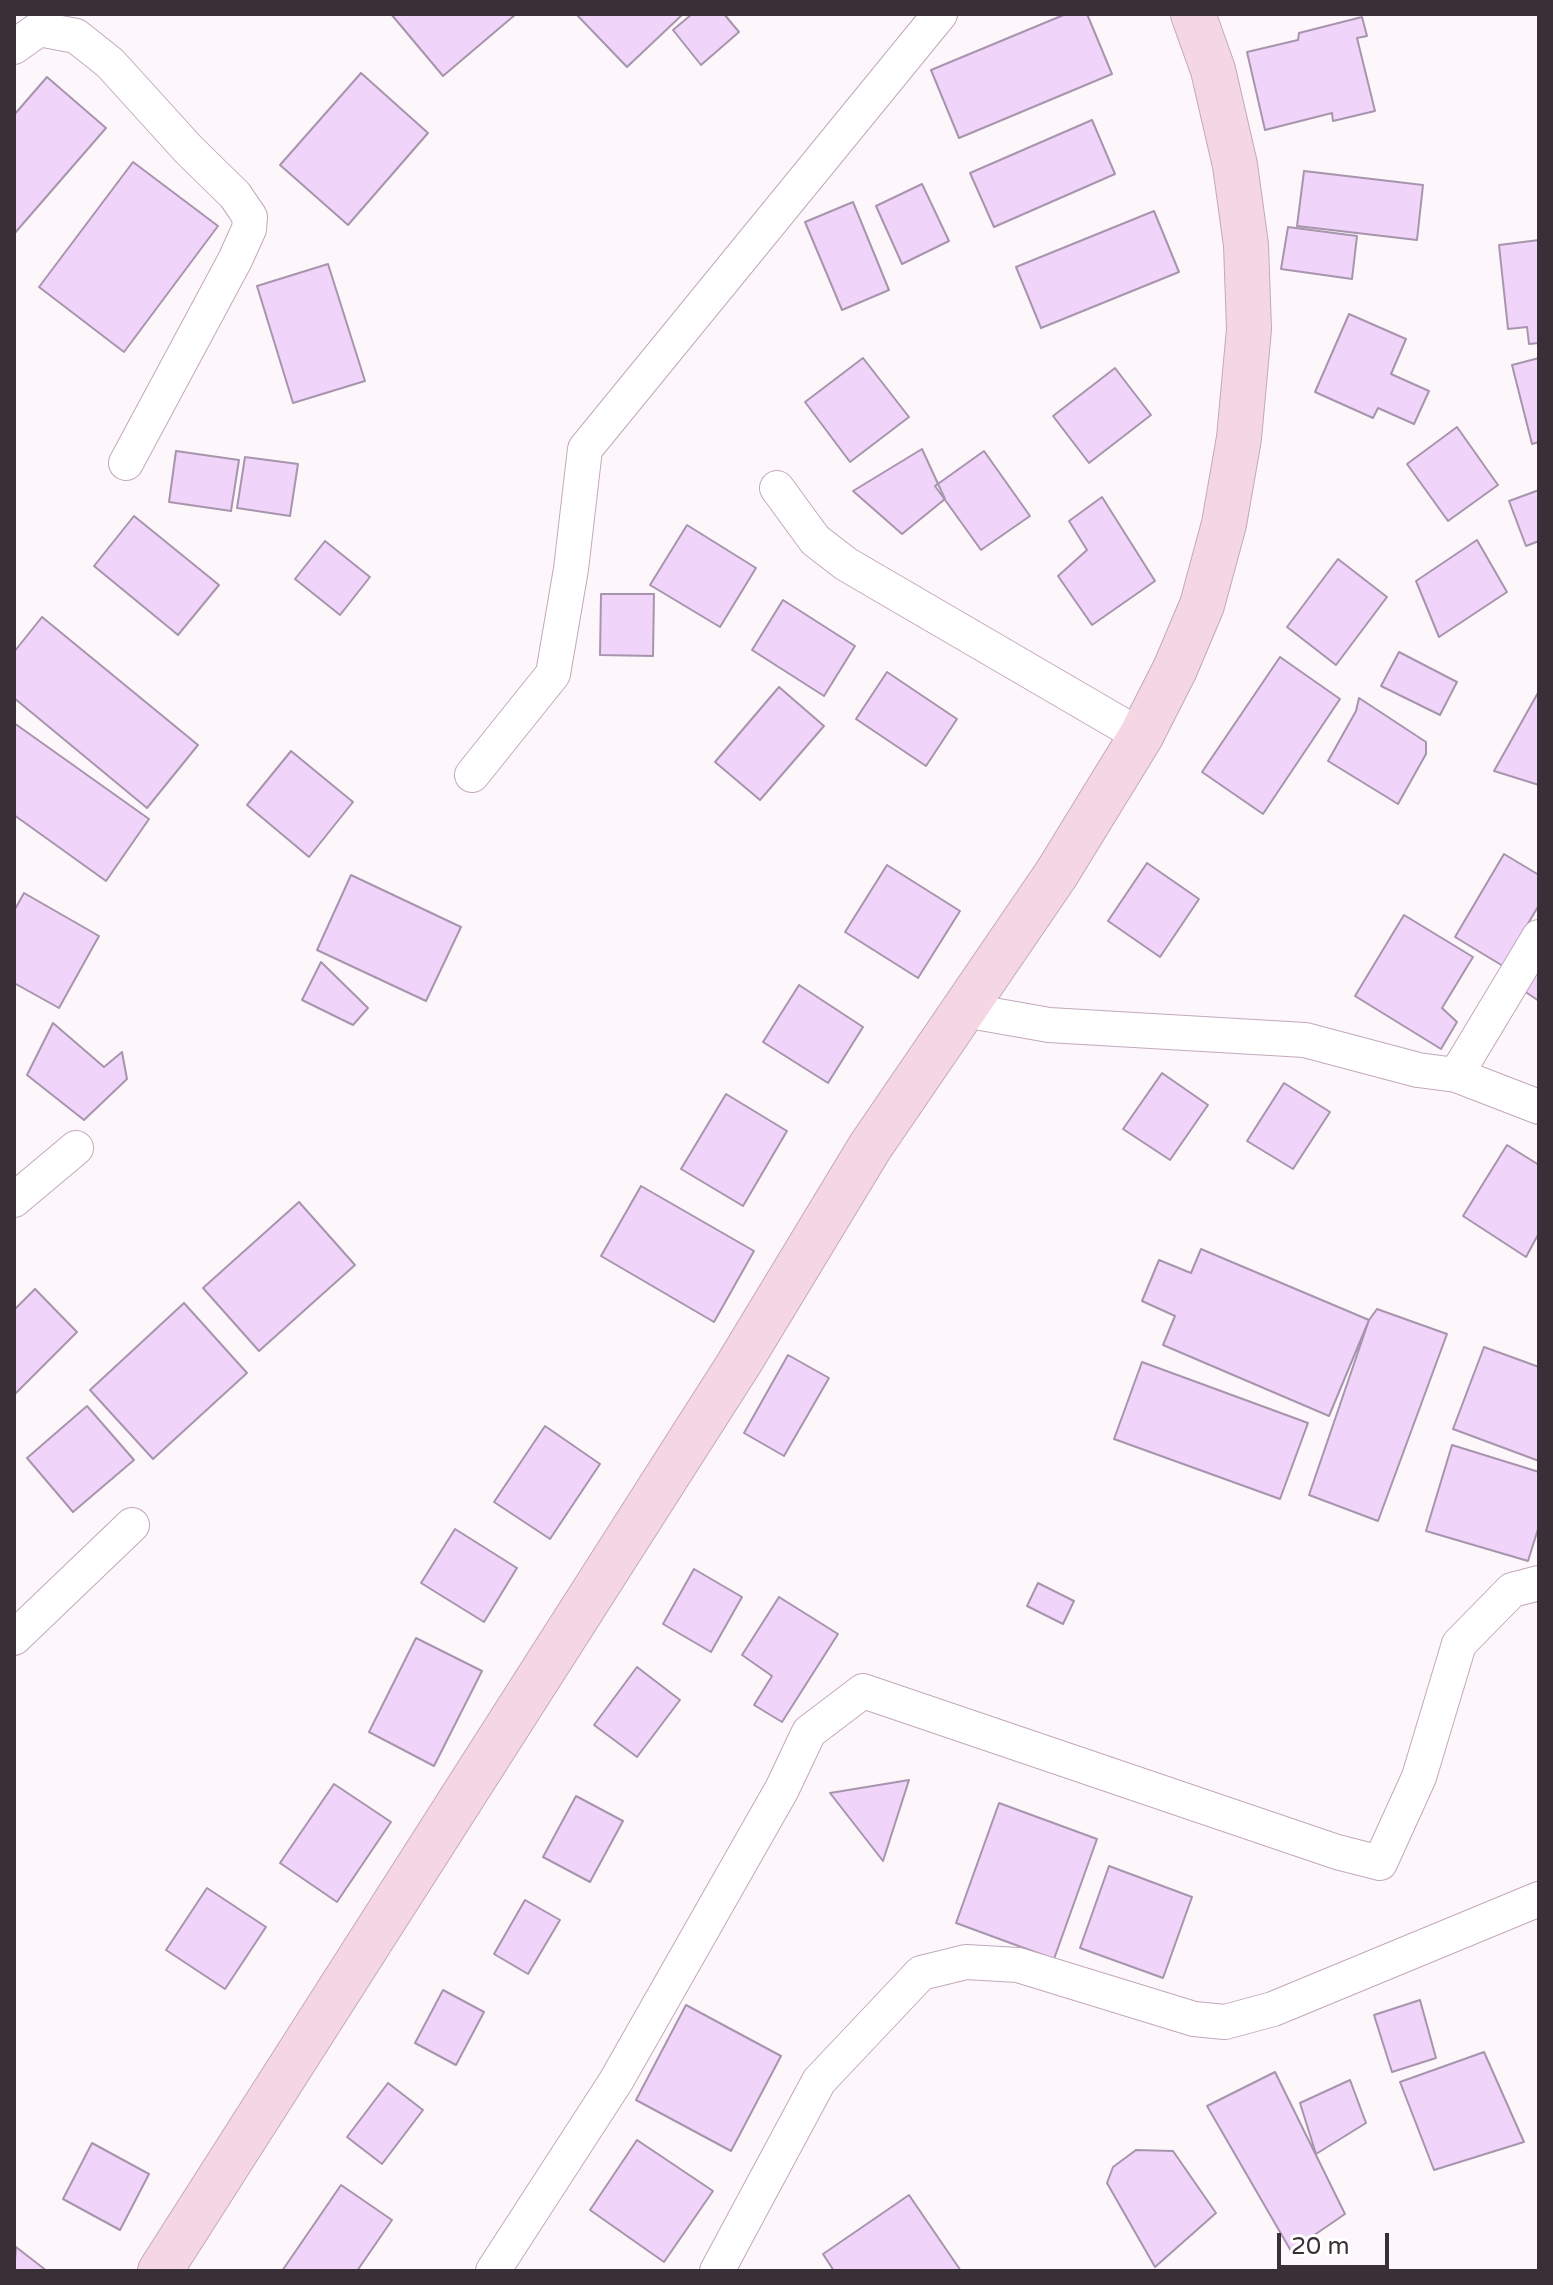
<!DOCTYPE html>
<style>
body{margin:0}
#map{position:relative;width:1553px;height:2285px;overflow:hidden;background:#fdf7fb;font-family:"Varela Round",sans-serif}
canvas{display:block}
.frame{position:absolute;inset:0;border:16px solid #392f36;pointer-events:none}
.scale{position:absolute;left:1277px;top:2233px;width:112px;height:36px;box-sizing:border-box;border:4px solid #392f36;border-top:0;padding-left:10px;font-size:24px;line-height:28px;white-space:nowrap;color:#392f36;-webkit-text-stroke:6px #fff;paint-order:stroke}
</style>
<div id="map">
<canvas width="1553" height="2285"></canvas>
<div class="frame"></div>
<div class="scale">20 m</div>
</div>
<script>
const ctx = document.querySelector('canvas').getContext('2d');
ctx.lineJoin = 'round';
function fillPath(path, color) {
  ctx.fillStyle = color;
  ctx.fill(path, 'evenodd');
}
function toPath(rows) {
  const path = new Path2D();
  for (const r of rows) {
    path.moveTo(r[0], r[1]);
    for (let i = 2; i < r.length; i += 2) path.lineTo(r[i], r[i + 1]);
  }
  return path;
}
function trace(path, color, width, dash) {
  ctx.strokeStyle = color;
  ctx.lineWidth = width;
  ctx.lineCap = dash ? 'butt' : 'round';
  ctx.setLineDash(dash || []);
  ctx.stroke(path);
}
const building = toPath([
 [391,14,516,14,443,76,391,14],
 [576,14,683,14,627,67,576,14],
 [692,14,724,14,739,32,701,65,673,30,692,14],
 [1066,14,1087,14,1112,74,959,138,931,70,1066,14],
 [1362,17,1367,36,1357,38,1375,111,1333,121,1332,113,1265,130,1247,52,1298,40,1299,33,1362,17],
 [361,73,428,133,348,225,280,165,361,73],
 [47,77,106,128,14,234,14,115,47,77],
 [1092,120,1115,174,994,227,970,173,1092,120],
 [133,162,218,226,124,352,39,287,133,162],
 [1304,171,1423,185,1417,240,1297,226,1304,171],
 [922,184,949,241,902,264,876,206,922,184],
 [853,202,889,290,842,310,805,222,853,202],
 [1154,211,1179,272,1041,328,1016,267,1154,211],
 [1288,227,1357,236,1352,279,1281,269,1288,227],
 [1539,240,1539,343,1529,344,1527,327,1508,329,1499,245,1539,240],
 [328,264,365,381,293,403,257,286,328,264],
 [1349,314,1406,339,1391,374,1429,391,1414,424,1378,408,1373,418,1315,392,1349,314],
 [863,358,909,417,850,462,805,402,863,358],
 [1539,358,1539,442,1532,444,1512,365,1539,358],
 [1115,368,1151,415,1089,463,1053,416,1115,368],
 [1457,427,1498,485,1448,521,1407,464,1457,427],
 [922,449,945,499,902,534,853,491,922,449],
 [176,451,239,460,231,511,169,502,176,451],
 [984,451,1030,516,981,550,935,486,984,451],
 [245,457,298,464,290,516,237,508,245,457],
 [1539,490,1539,541,1526,546,1509,501,1539,490],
 [1102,497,1155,581,1092,625,1058,576,1087,550,1069,521,1102,497],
 [134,516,219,585,178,635,94,566,134,516],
 [687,525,756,568,720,627,650,585,687,525],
 [1477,540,1507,592,1439,637,1416,581,1477,540],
 [325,541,370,577,340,615,295,579,325,541],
 [1338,559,1387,597,1336,665,1287,627,1338,559],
 [601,594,654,594,653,656,600,655,601,594],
 [783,600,855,646,824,696,752,650,783,600],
 [42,617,198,745,147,808,14,698,14,652,42,617],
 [1399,652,1457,682,1440,715,1381,686,1399,652],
 [1280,657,1340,699,1263,814,1202,772,1280,657],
 [887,672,957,719,926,766,856,719,887,672],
 [779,687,824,726,760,800,715,762,779,687],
 [1539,691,1539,785,1494,771,1539,691],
 [1359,698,1426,742,1426,754,1398,804,1328,761,1356,711,1359,698],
 [14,723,149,819,106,881,14,815,14,723],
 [291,751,353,802,309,857,247,805,291,751],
 [1504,854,1539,875,1539,905,1503,966,1455,937,1504,854],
 [1147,863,1199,899,1160,957,1108,921,1147,863],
 [887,865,960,911,918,978,845,932,887,865],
 [351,875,461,927,426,1001,317,950,351,875],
 [24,893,99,936,59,1008,14,983,14,911,24,893],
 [1404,915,1473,957,1442,1008,1457,1022,1441,1049,1355,996,1404,915],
 [321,962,368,1008,353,1025,302,1000,321,962],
 [1539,969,1539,1001,1524,991,1539,969],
 [799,985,863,1027,828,1083,763,1042,799,985],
 [53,1023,104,1067,122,1052,127,1079,84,1120,27,1075,53,1023],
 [1162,1073,1208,1105,1170,1160,1123,1129,1162,1073],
 [1284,1083,1330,1112,1293,1169,1247,1141,1284,1083],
 [726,1094,787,1131,743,1206,681,1169,726,1094],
 [1507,1145,1539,1165,1539,1233,1526,1257,1463,1216,1507,1145],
 [641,1186,754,1251,714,1322,601,1256,641,1186],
 [299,1202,355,1265,259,1351,203,1288,299,1202],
 [1201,1249,1369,1320,1329,1416,1163,1345,1175,1316,1142,1301,1159,1260,1191,1273,1201,1249],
 [35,1289,77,1332,14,1395,14,1310,35,1289],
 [184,1303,247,1373,153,1459,90,1390,184,1303],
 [1377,1309,1447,1334,1378,1521,1309,1495,1369,1320,1377,1309],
 [1484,1347,1539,1367,1539,1461,1453,1429,1484,1347],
 [788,1355,829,1378,784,1456,744,1433,788,1355],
 [1142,1362,1308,1423,1280,1499,1114,1439,1142,1362],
 [87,1406,134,1460,73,1512,27,1458,87,1406],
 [545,1426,600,1464,550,1539,494,1502,545,1426],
 [1452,1445,1539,1472,1539,1526,1528,1561,1426,1531,1452,1445],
 [455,1529,517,1568,484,1622,421,1583,455,1529],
 [694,1569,742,1597,711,1652,663,1624,694,1569],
 [1038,1583,1074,1601,1063,1624,1027,1606,1038,1583],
 [779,1597,838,1634,782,1722,754,1705,772,1676,742,1655,779,1597],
 [416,1638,482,1671,434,1766,369,1732,416,1638],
 [637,1667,680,1700,637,1757,594,1725,637,1667],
 [909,1780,883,1861,830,1793,909,1780],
 [334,1784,391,1822,337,1902,280,1863,334,1784],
 [576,1796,623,1821,590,1882,543,1857,576,1796],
 [999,1803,1097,1839,1054,1959,956,1923,999,1803],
 [1109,1866,1192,1897,1163,1978,1080,1948,1109,1866],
 [207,1888,266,1927,225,1989,166,1950,207,1888],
 [525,1900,560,1920,528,1974,494,1954,525,1900],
 [443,1990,484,2012,456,2065,415,2043,443,1990],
 [1420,2000,1436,2058,1392,2072,1374,2015,1420,2000],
 [686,2005,781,2056,731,2151,636,2100,686,2005],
 [1484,2052,1524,2142,1434,2170,1400,2082,1484,2052],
 [1275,2072,1345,2214,1291,2251,1207,2106,1275,2072],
 [1350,2080,1366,2123,1316,2154,1300,2103,1350,2080],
 [388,2083,423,2110,382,2164,347,2137,388,2083],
 [637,2140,713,2191,664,2262,590,2210,637,2140],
 [92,2143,149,2174,120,2230,63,2199,92,2143],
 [1136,2150,1173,2151,1216,2213,1155,2267,1107,2183,1113,2167,1136,2150],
 [341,2185,392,2220,357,2271,282,2271,341,2185],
 [909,2195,961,2271,834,2271,823,2254,909,2195],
 [16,2247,47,2271,14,2271,16,2247]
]);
const street = toPath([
 [14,47,39,29,76,36,110,63,189,150,235,195,250,217,249,229,235,260,126,463],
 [777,488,815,540,846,564,1141,736],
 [472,775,553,674,571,569,585,449,940,14],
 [964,1010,1049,1025,1305,1040,1418,1070,1456,1075,1539,1107],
 [1456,1075,1539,937],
 [14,1200,76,1148],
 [14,1638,132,1525],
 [493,2271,616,2081,782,1789,809,1732,863,1691,1337,1852,1380,1863,1419,1777,1459,1644,1512,1590,1539,1583],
 [717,2271,819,2081,921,1973,966,1962,1018,1965,1194,2019,1225,2022,1273,2009,1539,1899]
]);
const secondary = toPath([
 [160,2271,738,1365,870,1147,1057,873,1141,736,1175,669,1202,605,1224,524,1239,438,1249,329,1246,245,1235,165,1213,70,1193,14]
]);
fillPath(building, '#f0d4f9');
trace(building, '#a795ad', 2);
trace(street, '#c3a8bb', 36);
trace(secondary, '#c3a8bb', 46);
trace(street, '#fff', 34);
trace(secondary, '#f5d7e4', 44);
</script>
